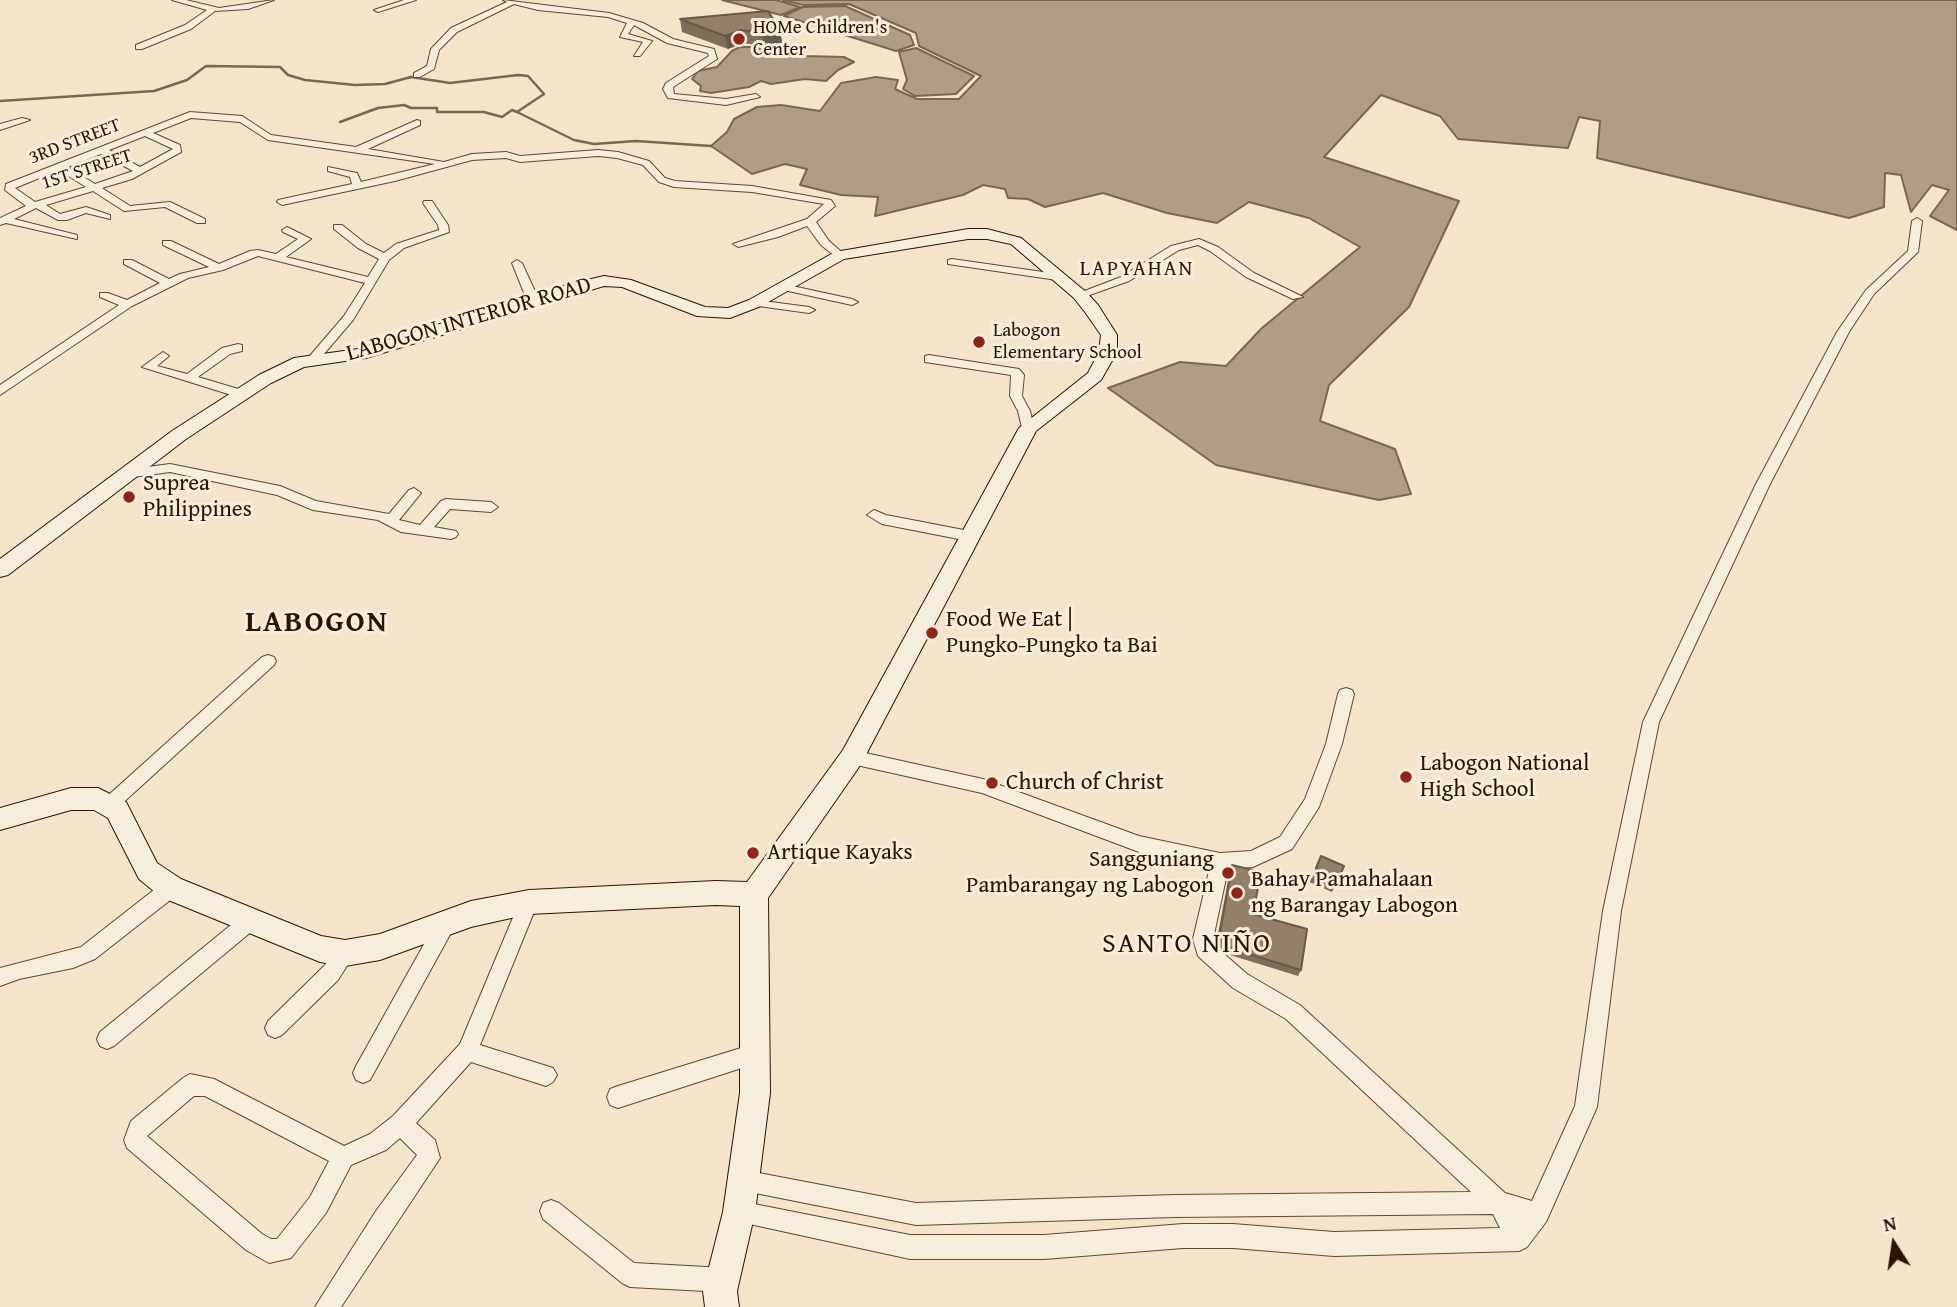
<!DOCTYPE html>
<meta charset="utf-8">
<style>
body{margin:0}
#map{position:relative;width:1957px;height:1307px;overflow:hidden;background:#f3e4ca;font-family:"Gentium Book Plus",serif}
canvas{display:block}
.north{position:absolute;left:1859px;top:1209px;width:70px;height:70px;-webkit-text-stroke:5px #f7eddd;paint-order:stroke;rotate:348deg;font-size:19px;font-weight:700;line-height:28px;text-align:center;color:#2e1300}
.north::after{content:'';display:block;margin:auto;width:24px;height:32px;background:#2e1300;clip-path:polygon(50% 0,100% 100%,50% 72%,0 100%)}
</style>
<div id="map">
<canvas width="1957" height="1307"></canvas>
<div class="north">N</div>
</div>
<script>
const ctx = document.querySelector('canvas').getContext('2d');
ctx.lineJoin = 'round';
function fillPath(path, color) {
  ctx.fillStyle = color;
  ctx.fill(path, 'evenodd');
}
function toPath(rows) {
  const path = new Path2D();
  for (const r of rows) {
    path.moveTo(r[0], r[1]);
    for (let i = 2; i < r.length; i += 2) path.lineTo(r[i], r[i + 1]);
  }
  return path;
}
function trace(path, color, width, dash) {
  ctx.strokeStyle = color;
  ctx.lineWidth = width;
  ctx.lineCap = dash ? 'butt' : 'round';
  ctx.setLineDash(dash || []);
  ctx.stroke(path);
}
function label(font, color, halo, rows, align = 'center') {
  ctx.font = font + ' "Gentium Book Plus",serif';
  ctx.lineWidth = 6;
  ctx.setLineDash([]);
  ctx.textBaseline = 'middle';
  ctx.strokeStyle = halo;
  ctx.fillStyle = color;
  for (const [text, x, y, turn = 0] of rows) {
    ctx.save();
    ctx.translate(x, y);
    ctx.rotate((+turn || 0) * Math.PI / 180);
    ctx.textAlign = isNaN(turn) ? turn : align;
    if (halo) ctx.strokeText(text, 0, 0);
    ctx.fillText(text, 0, 0);
    ctx.restore();
  }
}
const water = toPath([
 [722,0,776,0,800,7,781,15,722,0],
 [783,0,1957,0,1957,230,1930,216,1949,190,1932,185,1911,212,1901,175,1885,173,1884,207,1849,218,1597,158,1600,121,1579,117,1568,148,1458,139,1440,116,1381,95,1324,157,1459,201,1409,307,1329,385,1320,421,1395,449,1411,494,1379,500,1216,465,1108,388,1180,362,1226,366,1262,328,1360,247,1309,218,1249,202,1217,223,1167,213,1103,193,1045,207,1028,199,1008,198,1005,189,983,185,963,195,875,216,878,197,841,195,800,185,807,169,785,164,752,174,711,146,727,132,734,119,757,107,781,105,820,111,841,83,876,77,898,80,895,89,917,99,959,99,981,76,919,46,916,33,849,4,803,5,783,0],
 [845,6,910,35,914,45,896,51,784,16,803,7,845,6],
 [740,47,755,47,805,56,844,57,854,62,838,70,826,81,805,79,771,84,761,81,749,87,711,93,700,91,701,86,692,79,698,71,717,67,732,51,740,47],
 [916,48,974,76,956,94,915,96,903,89,907,80,899,52,916,48]
]);
const stream = toPath([
 [0,101,154,91,187,80,206,66,280,67,288,75,305,80,355,85,385,84,411,77,450,83,518,75,528,76,544,94,517,112,574,140,594,144,636,141,711,146],
 [340,122,378,108,404,105,411,108,437,108,437,112,484,112,502,117,512,110,517,112]
]);
const street = toPath([
 [172,0,186,0,219,8,274,0,248,9,215,11,191,29,142,49,136,49,136,45,185,25,207,10,172,0],
 [404,0,416,0,378,12,374,10,404,0],
 [503,0,609,13,643,23,673,39,714,49,717,59,673,87,674,94,726,99,756,94,760,97,726,105,668,98,663,89,666,83,709,56,708,53,667,43,634,25,628,34,652,41,640,56,634,56,643,42,620,37,627,23,608,17,538,10,514,4,457,32,439,50,434,69,420,77,414,77,414,73,427,66,431,49,451,28,507,2,503,0],
 [190,112,242,116,271,135,356,147,417,120,420,121,420,125,368,149,444,162,472,154,506,152,520,156,598,150,618,152,649,161,665,178,675,181,752,186,831,200,835,206,816,222,829,241,845,255,836,257,821,245,807,226,778,237,738,247,733,244,807,219,824,204,752,192,674,187,659,182,643,165,617,158,598,156,520,162,506,158,472,160,395,181,282,205,277,202,278,200,352,184,350,177,328,171,328,167,357,173,361,182,435,164,268,140,240,122,191,118,153,133,180,145,181,152,132,179,102,188,130,206,170,202,205,219,205,223,197,223,165,207,124,211,93,191,46,205,60,214,86,207,110,215,110,219,86,213,67,220,58,220,36,208,14,219,77,235,77,239,6,223,0,225,0,218,26,206,5,190,6,184,190,112],
 [145,136,173,149,140,167,109,150,145,136],
 [101,154,133,171,95,184,68,167,101,154],
 [59,170,86,187,35,202,15,188,59,170],
 [22,118,30,120,0,130,0,124,22,118],
 [424,201,432,201,448,225,449,232,404,248,389,260,353,320,318,361,314,362,308,358,344,316,365,283,258,256,223,270,188,278,132,306,0,395,0,385,119,305,100,297,100,293,108,293,127,300,160,283,124,264,124,260,132,260,169,279,180,274,209,267,163,245,163,241,171,241,219,264,250,251,258,250,276,254,298,239,283,232,282,230,287,227,311,239,286,257,368,277,379,259,358,248,334,229,334,225,342,225,366,244,384,253,396,244,439,230,438,225,423,203,424,201],
 [1917,218,1922,221,1918,252,1874,294,1849,332,1770,484,1659,722,1621,911,1597,1107,1546,1222,1527,1247,1519,1251,1334,1256,1233,1248,1183,1248,1044,1259,910,1259,731,1220,728,1212,731,1204,739,1201,910,1235,1044,1235,1183,1224,1233,1224,1334,1232,1500,1228,1493,1214,1174,1217,916,1225,735,1189,732,1181,735,1173,743,1170,916,1203,1174,1195,1471,1192,1286,1019,1233,988,1198,956,1193,939,1210,867,1139,852,982,793,852,764,846,762,843,757,846,752,852,750,983,779,1139,836,1220,853,1251,851,1280,837,1305,799,1326,744,1338,694,1340,690,1346,688,1352,690,1354,694,1342,744,1319,807,1292,849,1253,867,1228,869,1213,939,1214,945,1247,974,1300,1005,1505,1193,1532,1201,1575,1106,1603,911,1643,722,1756,484,1837,332,1866,290,1908,251,1912,221,1917,218],
 [1199,239,1218,247,1254,273,1303,297,1293,299,1246,277,1210,251,1198,245,1179,250,1129,281,1084,297,1074,295,1121,277,1171,246,1199,239],
 [952,259,1057,274,1063,277,1057,280,948,264,948,260,952,259],
 [517,260,522,263,539,300,537,302,527,300,512,263,517,260],
 [783,284,852,299,858,302,852,305,779,289,779,285,783,284],
 [755,300,809,307,815,310,809,313,751,305,751,301,755,300],
 [238,344,242,345,242,351,230,354,198,377,245,391,245,397,241,398,142,367,163,352,169,356,157,366,187,374,222,348,238,344],
 [929,355,1019,369,1024,375,1022,396,1030,411,1034,428,1033,431,1023,431,1022,428,1018,411,1010,396,1011,375,925,362,925,356,929,355],
 [170,464,280,486,316,501,389,514,409,490,414,488,421,493,399,520,420,525,441,501,446,499,491,502,498,507,491,512,450,509,434,527,456,531,458,534,456,537,451,539,401,532,378,520,313,510,277,495,170,472,125,478,118,474,125,470,170,464],
 [874,510,886,515,969,531,976,536,969,541,882,524,867,515,874,510],
 [268,655,274,657,276,661,274,665,115,810,109,812,103,810,100,805,103,800,262,657,268,655],
 [171,880,178,882,180,888,178,894,95,959,73,968,19,979,0,986,0,968,81,947,164,882,171,880],
 [529,893,536,896,538,902,480,1045,553,1068,557,1075,553,1082,546,1086,471,1062,416,1123,435,1140,440,1158,341,1307,315,1307,376,1211,417,1155,400,1138,386,1150,351,1165,326,1213,291,1258,269,1263,246,1250,127,1148,124,1140,131,1121,183,1078,190,1074,214,1079,344,1146,370,1134,393,1116,460,1044,522,896,529,893],
 [194,1096,205,1096,329,1161,310,1197,277,1239,271,1239,262,1234,147,1136,194,1096],
 [250,912,257,915,260,921,257,927,114,1046,107,1049,100,1046,97,1039,100,1032,243,915,250,912],
 [445,916,452,919,455,925,452,931,370,1080,363,1083,356,1080,353,1073,356,1066,438,919,445,916],
 [345,944,352,947,355,953,338,980,282,1035,275,1038,268,1035,265,1028,268,1021,324,966,338,947,345,944],
 [754,1044,761,1047,764,1054,761,1061,754,1064,618,1108,610,1105,607,1097,610,1089,618,1086,754,1044],
 [551,1200,559,1203,634,1263,724,1268,732,1272,736,1280,732,1288,724,1292,630,1287,622,1283,543,1219,540,1211,543,1203,551,1200]
]);
const secondary = toPath([
 [968,229,987,229,1021,238,1086,292,1098,305,1117,335,1117,352,1101,380,1036,431,861,764,768,898,770,1093,755,1212,737,1291,739,1307,705,1307,703,1291,723,1212,740,1093,740,906,716,905,529,914,471,927,380,960,345,966,320,962,161,897,139,879,108,818,94,810,71,810,0,830,0,808,71,788,98,788,126,802,157,863,181,879,321,936,345,940,380,934,471,901,529,890,716,881,747,882,843,750,1019,428,1088,373,1099,352,1101,335,1085,312,1074,298,1011,244,987,239,968,239,844,259,761,306,730,318,697,316,622,287,604,286,366,358,304,367,271,383,186,439,8,575,0,577,0,559,172,431,259,375,294,358,358,349,570,284,604,276,631,280,705,307,728,308,749,300,835,252,968,229]
]);
const wall = toPath([
 [680,19,780,30,782,43,763,46,743,43,728,49,682,32],
 [1321,856,1339,878,1332,892,1309,882],
 [1232,865,1253,914,1301,970,1298,976,1230,955,1216,944,1230,871]
]);
const shadedWall = toPath([
 [741,30,743,43,728,49,725,36],
 [780,30,782,43,763,46,762,33]
]);
const building = toPath([
 [768,11,780,30,762,33,741,30,725,36,680,19,768,11],
 [1321,856,1344,866,1339,878,1316,868,1321,856],
 [1232,865,1261,872,1253,914,1307,929,1301,970,1232,949,1219,938,1232,865]
]);
const markers = [
 [739,39,7,"#8f2418"],
 [979,342,7,"#8f2418"],
 [129,497,7,"#8f2418"],
 [932,633,7,"#8f2418"],
 [1406,777,7,"#8f2418"],
 [992,783,7,"#8f2418"],
 [753,853,7,"#8f2418"],
 [1228,873,7,"#8f2418"],
 [1237,893,7,"#8f2418"]
];
const farPoinames = [
 ["HOMe Children's",753,28],
 ["Center",753,50],
 ["Labogon",993,331],
 ["Elementary School",993,353]
];
const farStreetnames = [
 ["3RD STREET",75,142,-21],
 ["1ST STREET",87,170,-18]
];
const farNeighbourhoodnames = [
 ["LAPYAHAN",1137,270]
];
const streetNames = [
 ["LABOGON INTERIOR ROAD",469,320,-16]
];
const poiNames = [
 ["Suprea",143,484],
 ["Philippines",143,510],
 ["Food We Eat |",946,620],
 ["Pungko-Pungko ta Bai",946,646],
 ["Labogon National",1420,764],
 ["High School",1420,790],
 ["Church of Christ",1006,783],
 ["Artique Kayaks",767,853],
 ["Sangguniang",1214,860,"right"],
 ["Pambarangay ng Labogon",1214,886,"right"],
 ["Bahay Pamahalaan",1251,880],
 ["ng Barangay Labogon",1251,906]
];
const nearNeighbourhoodnames = [
 ["SANTO NIÑO",1187,945]
];
const districtNames = [
 ["LABOGON",317,623]
];
fillPath(water, '#b09d85');
trace(water, '#7c6650', 2);
trace(stream, '#7c6650', 2.5);
trace(street, '#5f4732', 2);
trace(secondary, '#2e1300', 2);
fillPath(street, '#f7eddd');
fillPath(secondary, '#f7eddd');
fillPath(wall, '#7f6e5a');
fillPath(shadedWall, '#685a4a');
fillPath(building, '#948069');
trace(building, '#685a4a', 2);
for (const [x, y, r, color] of markers) {
  const dot = new Path2D();
  dot.arc(x, y, r, 0, 2 * Math.PI);
  ctx.fillStyle = color;
  ctx.fill(dot);
  trace(dot, '#f7eddd', 2.5);
}
label('19px', '#2e1300', '#f7eddd', farPoinames, 'left');
label('19px', '#2e1300', '#f7eddd', farStreetnames);
ctx.letterSpacing = '2px';
label('21px', '#2e1300', '#f7eddd', farNeighbourhoodnames);
ctx.letterSpacing = '0px';
label('23px', '#2e1300', '#f7eddd', streetNames);
label('23px', '#2e1300', '#f7eddd', poiNames, 'left');
ctx.letterSpacing = '2px';
label('28px', '#2e1300', '#f7eddd', nearNeighbourhoodnames);
ctx.letterSpacing = '0px';
ctx.letterSpacing = '2px';
label('bold 30px', '#2e1300', '#f7eddd', districtNames);
ctx.letterSpacing = '0px';
</script>
